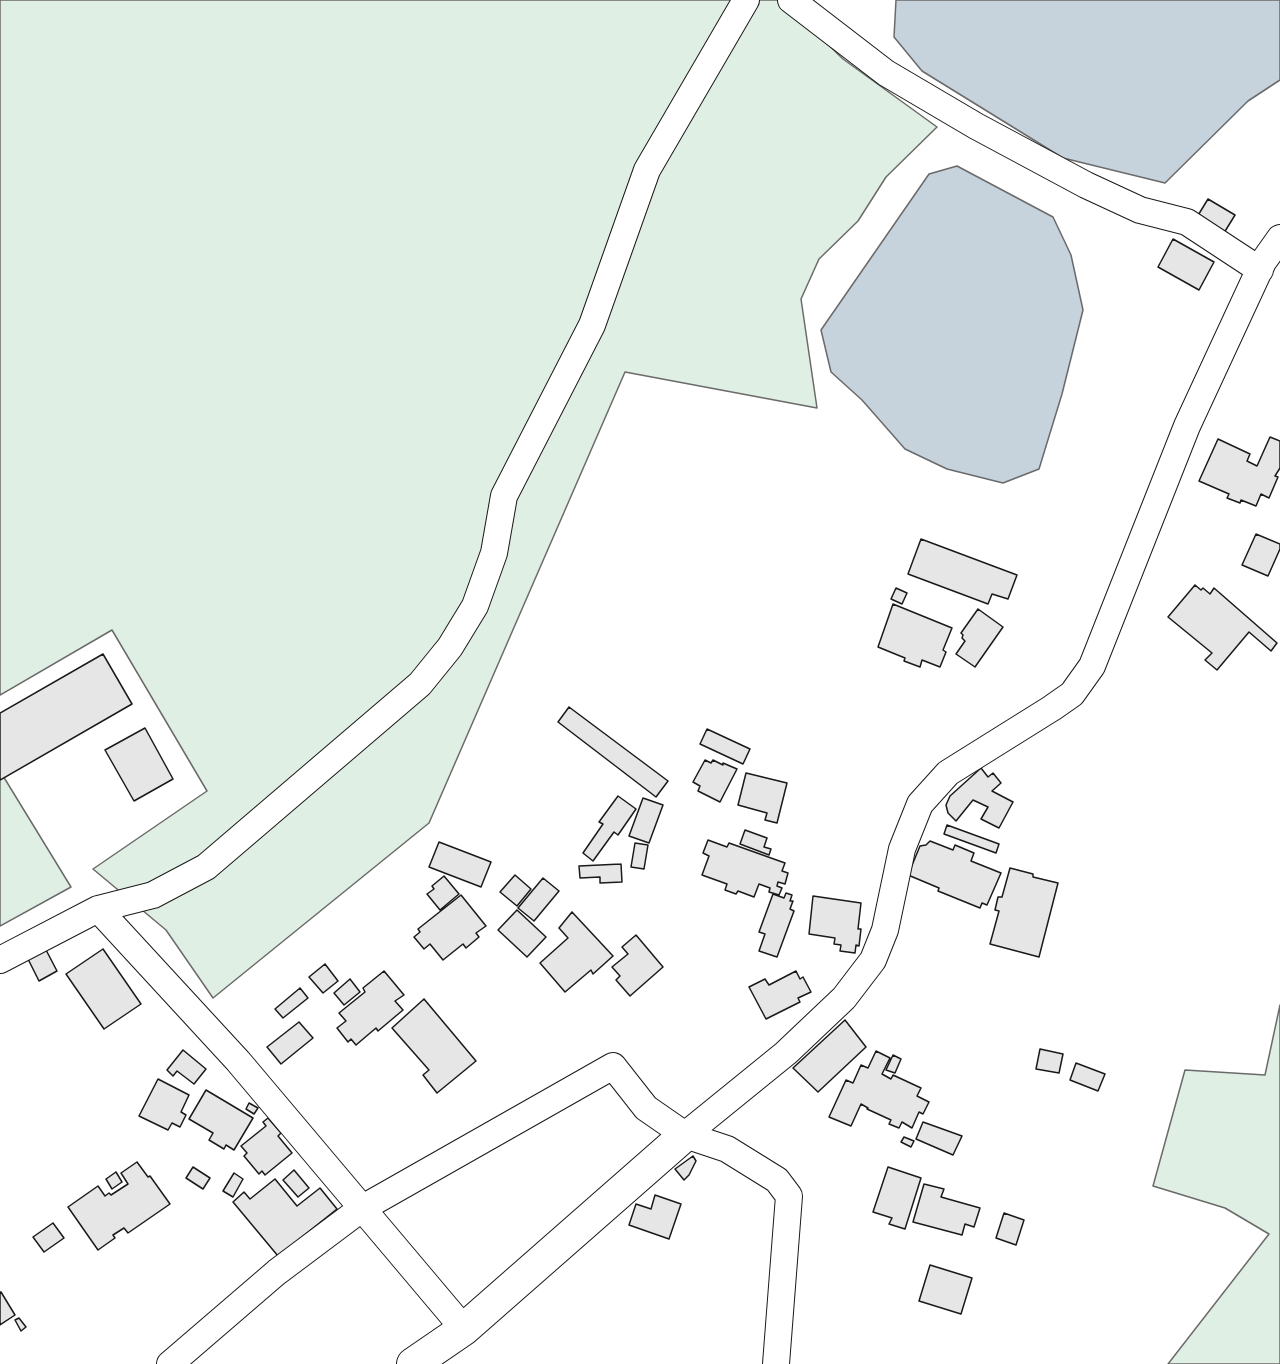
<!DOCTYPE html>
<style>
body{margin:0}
canvas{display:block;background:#fff}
</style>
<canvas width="1280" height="1364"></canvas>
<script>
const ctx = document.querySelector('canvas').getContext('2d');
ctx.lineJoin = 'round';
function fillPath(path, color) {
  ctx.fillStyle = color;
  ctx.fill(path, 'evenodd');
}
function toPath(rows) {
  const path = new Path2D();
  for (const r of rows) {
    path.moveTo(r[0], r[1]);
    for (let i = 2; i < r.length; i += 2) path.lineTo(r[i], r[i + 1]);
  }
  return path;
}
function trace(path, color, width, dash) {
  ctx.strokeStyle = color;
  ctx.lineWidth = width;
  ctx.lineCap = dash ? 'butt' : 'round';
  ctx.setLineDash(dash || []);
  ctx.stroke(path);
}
const green = toPath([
 [0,0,782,0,843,59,937,127,886,177,858,221,819,259,801,299,817,408,625,372,429,823,213,998,166,930,93,869,207,791,112,630,0,695,0,0],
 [0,771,71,887,0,926,0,771],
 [1280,1005,1280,1364,1168,1364,1269,1234,1225,1208,1153,1186,1185,1070,1265,1075,1280,1005]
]);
const water = toPath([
 [896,0,1280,0,1280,80,1248,101,1165,183,1063,158,922,71,894,37,896,0],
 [957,166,1053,217,1071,255,1083,310,1062,394,1039,469,1003,483,947,469,905,449,862,400,831,372,821,330,929,174,957,166]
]);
const building = toPath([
 [1208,199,1235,215,1224,233,1197,217,1208,199],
 [1173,239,1214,262,1199,290,1158,267,1173,239],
 [1270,437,1280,441,1280,468,1275,476,1278,477,1269,498,1261,494,1256,506,1241,500,1240,503,1227,498,1229,494,1199,481,1218,439,1250,454,1247,461,1257,466,1270,437],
 [1256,534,1280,544,1280,549,1268,576,1242,565,1256,534],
 [921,539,1017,575,1008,599,992,594,988,604,908,574,921,539],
 [1195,585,1201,590,1203,588,1210,594,1214,588,1277,643,1271,651,1249,632,1217,670,1205,660,1212,653,1168,617,1195,585],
 [896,588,907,593,902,604,891,599,896,588],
 [893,604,952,628,943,650,946,652,940,667,922,660,920,667,904,661,905,658,878,647,893,604],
 [978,609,1003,627,975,667,956,654,965,641,962,638,963,635,961,633,978,609],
 [103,654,132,704,0,780,0,713,103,654],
 [569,707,668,781,656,797,558,722,569,707],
 [145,728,173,779,134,801,105,750,145,728],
 [707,729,750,749,743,764,700,744,707,729],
 [705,760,711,763,713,760,723,765,723,763,737,769,720,802,698,791,700,786,693,782,705,760],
 [981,768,988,777,993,773,1001,783,992,791,1013,802,999,828,981,819,988,807,973,800,956,821,948,813,946,805,950,796,981,768],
 [746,773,787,783,777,823,765,820,767,813,738,805,746,773],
 [618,796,636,809,618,835,614,832,593,861,583,853,603,824,599,822,618,796],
 [643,798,663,805,649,843,629,836,643,798],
 [947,825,999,844,996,853,944,834,947,825],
 [745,830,767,838,764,847,771,849,769,855,740,844,745,830],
 [708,840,727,847,729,843,785,863,782,871,788,873,785,884,778,882,777,886,782,888,779,895,769,892,770,888,759,884,754,897,738,891,736,894,725,890,727,884,702,875,709,856,703,853,708,840],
 [930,841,953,850,955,845,974,853,971,861,1001,873,987,905,982,903,980,908,938,891,939,888,908,875,920,846,926,845,930,841],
 [439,842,491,862,481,887,429,867,439,842],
 [635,843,648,845,644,869,631,867,635,843],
 [621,864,622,882,600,883,600,877,580,878,579,866,621,864],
 [1010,868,1033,874,1033,877,1058,883,1039,957,990,944,999,911,995,910,998,897,1002,897,1010,868],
 [515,875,531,889,517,906,500,892,515,875],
 [444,876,459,894,440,910,427,894,434,889,432,886,444,876],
 [543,878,559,891,534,921,518,908,543,878],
 [786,893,792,895,790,901,793,901,790,909,794,911,777,957,759,951,765,934,759,932,773,894,784,898,786,893],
 [461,895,486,926,476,933,479,937,466,948,463,944,443,960,430,944,424,949,414,937,420,932,418,929,461,895],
 [813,896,861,903,858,929,861,929,859,946,856,945,855,953,840,951,841,945,834,944,835,938,809,934,813,896],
 [517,910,546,937,527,957,498,930,517,910],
 [572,912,613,956,593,974,591,970,565,992,540,963,568,938,559,928,572,912],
 [636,935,663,967,630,996,616,980,620,976,612,967,628,954,622,947,636,935],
 [45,948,57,971,39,981,27,957,45,948],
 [103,949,141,1004,104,1029,66,974,103,949],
 [325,964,338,981,323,993,309,977,325,964],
 [384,971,404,995,395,1001,403,1010,378,1031,376,1028,356,1045,351,1039,348,1042,337,1028,346,1021,339,1013,365,992,363,988,384,971],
 [796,971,800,979,803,977,811,992,798,998,800,1002,766,1019,749,987,765,979,769,985,796,971],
 [350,979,360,992,344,1005,334,993,350,979],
 [300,988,308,998,283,1018,275,1009,300,988],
 [424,999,476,1061,437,1093,423,1075,429,1070,392,1028,424,999],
 [845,1020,866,1047,818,1092,793,1068,845,1020],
 [299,1022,313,1038,281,1064,267,1047,299,1022],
 [1040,1049,1063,1054,1059,1073,1036,1069,1040,1049],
 [183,1050,206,1069,194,1084,177,1071,173,1076,167,1070,183,1050],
 [876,1051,890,1058,882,1074,891,1079,893,1075,921,1088,917,1096,929,1102,923,1114,919,1112,912,1128,902,1122,899,1128,889,1124,891,1120,867,1109,868,1108,861,1104,851,1126,829,1117,846,1080,853,1083,861,1065,868,1068,876,1051],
 [893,1055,901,1059,895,1073,886,1070,893,1055],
 [1076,1063,1105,1074,1098,1091,1070,1080,1076,1063],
 [158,1079,189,1095,181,1112,186,1115,180,1127,172,1123,168,1130,139,1116,158,1079],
 [206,1090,253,1118,234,1150,226,1145,224,1149,209,1140,213,1133,189,1119,206,1090],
 [249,1103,258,1108,254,1114,246,1109,249,1103],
 [268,1118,281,1133,278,1136,292,1153,265,1175,262,1171,259,1174,244,1156,247,1153,241,1146,266,1126,263,1122,268,1118],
 [923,1122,962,1136,953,1155,916,1139,923,1122],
 [904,1137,914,1141,911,1147,901,1142,904,1137],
 [693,1156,696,1161,689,1175,684,1180,675,1169,693,1156],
 [137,1162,148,1177,150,1176,170,1204,128,1233,124,1228,113,1235,115,1238,98,1250,68,1207,98,1186,105,1196,109,1193,111,1195,128,1184,121,1173,137,1162],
 [193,1167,210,1178,203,1189,186,1178,193,1167],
 [888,1167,921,1178,905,1229,889,1224,892,1218,873,1212,888,1167],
 [294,1170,309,1188,298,1197,283,1180,294,1170],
 [116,1172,122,1182,112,1189,106,1179,116,1172],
 [234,1173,243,1179,233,1197,223,1191,234,1173],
 [275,1179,297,1206,320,1188,337,1209,278,1256,233,1202,244,1192,250,1199,275,1179],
 [924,1184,944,1189,941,1197,980,1208,974,1227,965,1224,962,1235,913,1222,924,1184],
 [655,1195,681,1204,669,1239,629,1225,636,1204,651,1209,655,1195],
 [1004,1213,1024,1220,1016,1245,996,1238,1004,1213],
 [53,1223,64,1238,44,1252,33,1237,53,1223],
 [930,1265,972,1278,961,1314,919,1301,930,1265],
 [1,1292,15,1315,0,1325,0,1292,1,1292],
 [19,1318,26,1327,21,1331,15,1320,19,1318]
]);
const minor = toPath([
 [791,0,886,73,976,126,1086,185,1140,210,1187,222,1260,270],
 [98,909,153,895,206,867,420,684,450,647,475,606,494,553,504,496,592,325,647,170,746,0],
 [0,960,98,909,238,1061,464,1329],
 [685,1135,786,1053,844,998,873,960,885,930,902,849,920,804,948,773,1052,708,1072,694,1092,666,1187,426,1263,262,1280,238],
 [170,1364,277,1272,361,1209,613,1066,646,1108,685,1135,727,1149,777,1180,789,1196,776,1364]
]);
const tertiary = toPath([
 [413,1364,464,1329,685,1135]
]);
fillPath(green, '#e0efe3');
trace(green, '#6a6a6a', 1.5);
fillPath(water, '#c6d2dc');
trace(water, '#6a6a6a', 1.5);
fillPath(building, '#e6e6e6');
trace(building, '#1a1a1a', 1.5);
trace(minor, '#1a1a1a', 28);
trace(tertiary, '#1a1a1a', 34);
trace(minor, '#fff', 26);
trace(tertiary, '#fff', 32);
</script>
